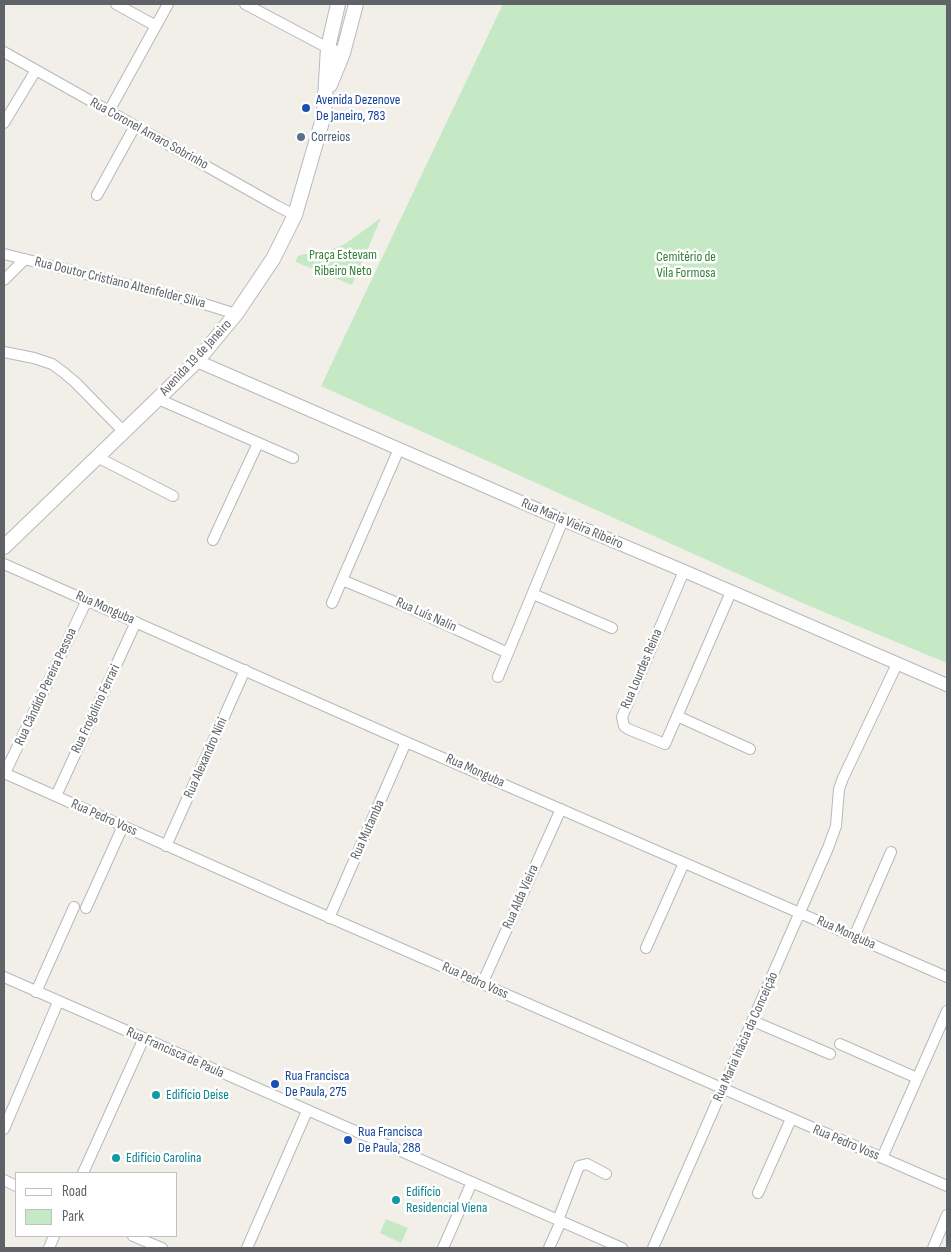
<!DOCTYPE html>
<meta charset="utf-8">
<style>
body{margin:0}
#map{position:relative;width:951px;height:1252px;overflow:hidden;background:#f1efe8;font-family:"Sofia Sans Condensed",sans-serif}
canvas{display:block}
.frame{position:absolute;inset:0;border:5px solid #5f6368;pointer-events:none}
.legend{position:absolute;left:15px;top:1172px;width:162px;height:65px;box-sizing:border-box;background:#fff;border:1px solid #bfc1c3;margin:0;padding:6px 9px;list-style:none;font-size:15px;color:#5f6368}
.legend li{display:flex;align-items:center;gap:10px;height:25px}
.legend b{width:25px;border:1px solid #bfc1c3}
</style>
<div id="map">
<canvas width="951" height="1252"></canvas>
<div class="frame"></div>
<ul class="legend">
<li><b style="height:6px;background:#fff"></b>Road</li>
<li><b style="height:14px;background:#c5e8c5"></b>Park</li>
</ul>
</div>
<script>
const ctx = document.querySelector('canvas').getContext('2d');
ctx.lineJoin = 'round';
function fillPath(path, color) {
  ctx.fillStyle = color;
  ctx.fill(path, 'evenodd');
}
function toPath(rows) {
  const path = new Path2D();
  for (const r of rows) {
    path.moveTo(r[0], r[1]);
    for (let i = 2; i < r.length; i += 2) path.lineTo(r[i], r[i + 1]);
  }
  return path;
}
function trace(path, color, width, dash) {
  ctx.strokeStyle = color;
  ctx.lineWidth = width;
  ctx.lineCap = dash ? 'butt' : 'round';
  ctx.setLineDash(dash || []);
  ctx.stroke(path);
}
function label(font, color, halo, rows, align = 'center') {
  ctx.font = font + ' "Sofia Sans Condensed",sans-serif';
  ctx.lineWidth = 5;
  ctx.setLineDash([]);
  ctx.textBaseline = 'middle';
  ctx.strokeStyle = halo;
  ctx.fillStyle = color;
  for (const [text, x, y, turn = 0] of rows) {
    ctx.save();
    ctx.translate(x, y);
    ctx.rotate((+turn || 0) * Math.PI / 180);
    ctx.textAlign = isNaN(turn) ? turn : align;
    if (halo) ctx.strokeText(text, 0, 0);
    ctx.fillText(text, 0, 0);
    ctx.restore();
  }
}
const green = toPath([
 [503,4,947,4,947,663,807,605,321,386],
 [381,218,352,285,296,262,297,257,300,255,330,250,345,244],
 [386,1219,408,1228,401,1243,380,1233]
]);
const minor = toPath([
 [116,4,156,26],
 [245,4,328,48,343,53],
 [4,52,277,206,295,215],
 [109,111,168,4],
 [4,123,36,70],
 [97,195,135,126],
 [4,254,201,303,236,314],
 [4,280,25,259],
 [4,352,34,358,52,364,63,372,75,382,124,432],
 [158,399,293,458],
 [97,457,173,496],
 [213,540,258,443],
 [4,564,406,742,947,977],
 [684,571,622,717,624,726,628,729,665,744,731,592],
 [342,580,412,609,508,653],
 [533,594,612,628],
 [332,603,399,449],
 [498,677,563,520],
 [677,716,750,749],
 [4,773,287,899,947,1186],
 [5,773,87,600],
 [56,796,136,622],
 [166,846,245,670],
 [86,908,123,826],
 [329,918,406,742],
 [854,937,891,852],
 [646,948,684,863],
 [4,977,622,1248],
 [482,984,561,809],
 [36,992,74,907],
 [753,1021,830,1054],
 [840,1044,917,1078],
 [4,1129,58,1002],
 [882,1158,947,1011],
 [83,1173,144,1038],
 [4,1180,16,1186],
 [758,1193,791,1119],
 [558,1220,579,1166,587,1164,606,1174],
 [133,1236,162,1248],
 [49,1248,54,1236],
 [247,1248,307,1111],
 [443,1248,472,1182],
 [549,1248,561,1221],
 [653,1248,828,848,836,826,839,789,843,778,897,664],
 [933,1248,947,1215]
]);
const tertiary = toPath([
 [197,361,530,506,684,571,947,685]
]);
const secondary = toPath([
 [330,85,343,53,356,4],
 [4,547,197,361,236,314,273,259,295,215,324,115,328,48,338,4]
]);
const markers = [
 [306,108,5,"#1a4fb4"],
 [301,137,5,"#5c6f8a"],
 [275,1084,5,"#1a4fb4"],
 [156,1095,5,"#0f9aa8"],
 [348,1140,5,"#1a4fb4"],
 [116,1158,5,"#0f9aa8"],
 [396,1200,5,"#0f9aa8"]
];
const transitNames = [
 ["Avenida Dezenove",316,100],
 ["De Janeiro, 783",316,116],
 ["Rua Francisca",285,1076],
 ["De Paula, 275",285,1092],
 ["Rua Francisca",358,1132],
 ["De Paula, 288",358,1148]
];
const streetNames = [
 ["Rua Coronel Amaro Sobrinho",149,134,29],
 ["Rua Doutor Cristiano Altenfelder Silva",120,283,14],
 ["Avenida 19 de Janeiro",196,358,-47],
 ["Rua Maria Vieira Ribeiro",572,524,23],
 ["Rua Monguba",105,608,24],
 ["Rua Luís Nalin",426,615,24],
 ["Rua Lourdes Reina",642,669,-67],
 ["Rua Cândido Pereira Pessoa",46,687,-65],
 ["Rua Frogolino Ferrari",96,709,-65],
 ["Rua Alexandro Nini",206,758,-66],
 ["Rua Monguba",475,771,24],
 ["Rua Pedro Voss",104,818,24],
 ["Rua Mutamba",368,830,-66],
 ["Rua Alda Vieira",521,897,-66],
 ["Rua Monguba",846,933,24],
 ["Rua Pedro Voss",475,981,24],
 ["Rua Maria Inácia da Conceição",746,1037,-66],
 ["Rua Francisca de Paula",175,1053,24],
 ["Rua Pedro Voss",846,1143,23]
];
const serviceNames = [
 ["Correios",311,137]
];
const parkNames = [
 ["Praça Estevam",343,255],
 ["Ribeiro Neto",343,271],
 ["Cemitério de",686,257],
 ["Vila Formosa",686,273]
];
const cultureNames = [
 ["Edifício Deise",166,1095],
 ["Edifício Carolina",126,1158],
 ["Edifício",406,1192],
 ["Residencial Viena",406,1208]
];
fillPath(green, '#c5e8c5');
trace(minor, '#b5b8bc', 12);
trace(tertiary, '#b5b8bc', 14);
trace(secondary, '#b6babf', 16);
trace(minor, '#fff', 10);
trace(tertiary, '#fff', 12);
trace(secondary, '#fff', 14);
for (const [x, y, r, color] of markers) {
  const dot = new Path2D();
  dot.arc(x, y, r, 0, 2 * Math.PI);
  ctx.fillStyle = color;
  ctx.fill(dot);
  trace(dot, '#fff', 2);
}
label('14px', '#164399', '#fff', transitNames, 'left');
label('14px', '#5f6368', '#fff', streetNames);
label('14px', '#4e5e75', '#fff', serviceNames, 'left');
label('14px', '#348238', '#fff', parkNames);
label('14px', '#0d838f', '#fff', cultureNames, 'left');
</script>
